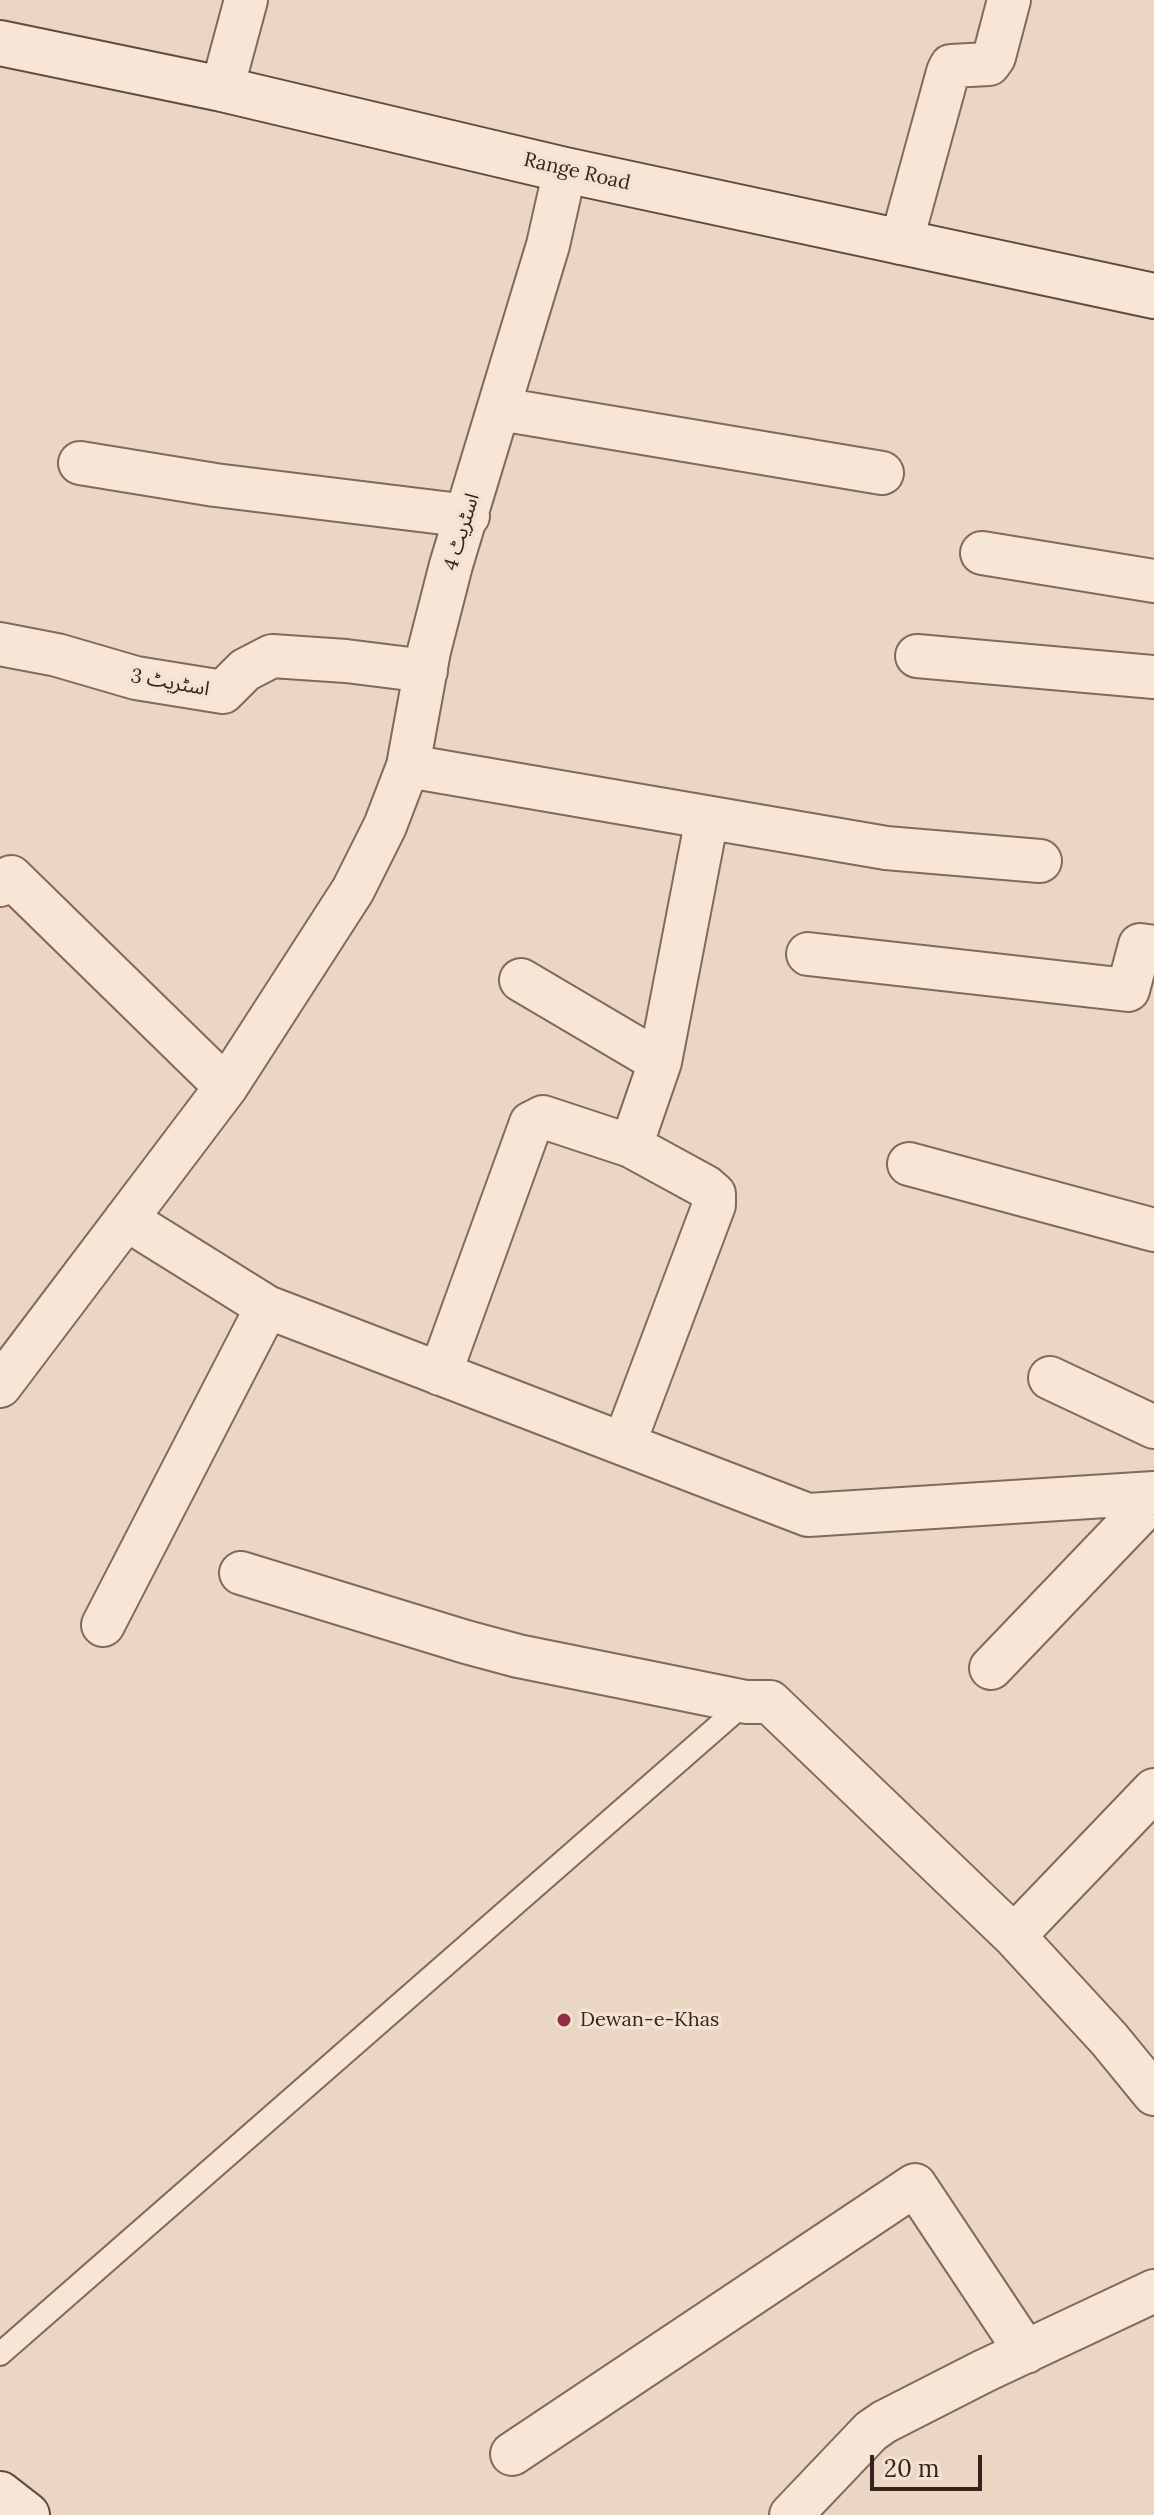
<!DOCTYPE html>
<meta charset="utf-8">
<style>
body{margin:0}
#map{position:relative;width:1154px;height:2515px;overflow:hidden;background:#ebd5c3;font-family:Lora,serif}
canvas{display:block}
.scale{position:absolute;left:870px;top:2455px;width:112px;height:36px;box-sizing:border-box;border:4px solid #35241e;border-top:0;padding-left:10px;font-size:24px;line-height:28px;white-space:nowrap;color:#35241e;-webkit-text-stroke:6px #f3e2d2;paint-order:stroke}
</style>
<div id="map">
<canvas width="1154" height="2515"></canvas>
<div class="scale">20 m</div>
</div>
<script>
const ctx = document.querySelector('canvas').getContext('2d');
ctx.lineJoin = 'round';
function toPath(rows) {
  const path = new Path2D();
  for (const r of rows) {
    path.moveTo(r[0], r[1]);
    for (let i = 2; i < r.length; i += 2) path.lineTo(r[i], r[i + 1]);
  }
  return path;
}
function trace(path, color, width, dash) {
  ctx.strokeStyle = color;
  ctx.lineWidth = width;
  ctx.lineCap = dash ? 'butt' : 'round';
  ctx.setLineDash(dash || []);
  ctx.stroke(path);
}
function label(font, color, halo, rows, align = 'center') {
  ctx.font = font + ' Lora,"Noto Sans Arabic",serif';
  ctx.lineWidth = 7;
  ctx.setLineDash([]);
  ctx.textBaseline = 'middle';
  ctx.strokeStyle = halo;
  ctx.fillStyle = color;
  for (const [text, x, y, turn = 0] of rows) {
    ctx.save();
    ctx.translate(x, y);
    ctx.rotate((+turn || 0) * Math.PI / 180);
    ctx.textAlign = isNaN(turn) ? turn : align;
    if (halo) ctx.strokeText(text, 0, 0);
    ctx.fillText(text, 0, 0);
    ctx.restore();
  }
}
const service = toPath([
 [0,2354,746,1702]
]);
const minor = toPath([
 [222,89,246,0],
 [901,243,948,72,951,66,989,64,994,57,1009,0],
 [500,409,882,473],
 [80,463,215,485,468,516],
 [982,553,1154,581],
 [0,644,57,655,136,678,223,692,245,670,272,656,346,661,426,671],
 [917,656,1154,677],
 [408,766,886,848,1040,861],
 [0,885,11,877,226,1087],
 [808,954,1128,990,1140,945,1154,947],
 [521,980,660,1062],
 [631,1146,660,1062,707,818],
 [909,1164,1154,1230],
 [267,1307,808,1515,1154,1493],
 [440,1374,531,1123,543,1117,631,1146,706,1187,714,1194,714,1205,624,1444],
 [1050,1378,1154,1427],
 [0,1386,226,1087,353,890,385,826,408,766,429,651,451,565,548,245,565,170],
 [241,1573,466,1642,518,1656,746,1702,770,1702,1014,1936,1109,2039,1154,2094],
 [103,1625,267,1307,126,1219],
 [991,1668,1154,1498],
 [1014,1936,1154,1790],
 [512,2454,915,2185,1026,2352],
 [791,2515,871,2431,884,2422,984,2371,1154,2291]
]);
const secondary = toPath([
 [0,43,222,89,565,170,1154,296],
 [0,2494,27,2515]
]);
const markers = [
 [564,2020,8,"#902e48"]
];
const streetNames = [
 ["Range Road",577,172,13],
 ["اسٹریٹ 4",462,532,-73],
 ["اسٹریٹ 3",170,683,10]
];
const poiNames = [
 ["Dewan-e-Khas",580,2020]
];
trace(service, '#85675b', 26);
trace(minor, '#85675b', 46);
trace(secondary, '#67483e', 48);
trace(service, '#f7e5d6', 22);
trace(minor, '#f7e5d6', 42);
trace(secondary, '#f7e5d6', 44);
for (const [x, y, r, color] of markers) {
  const dot = new Path2D();
  dot.arc(x, y, r, 0, 2 * Math.PI);
  ctx.fillStyle = color;
  ctx.fill(dot);
  trace(dot, '#f3e2d2', 3);
}
label('20px', '#35241e', '#f3e2d2', streetNames);
label('20px', '#35241e', '#f3e2d2', poiNames, 'left');
</script>
